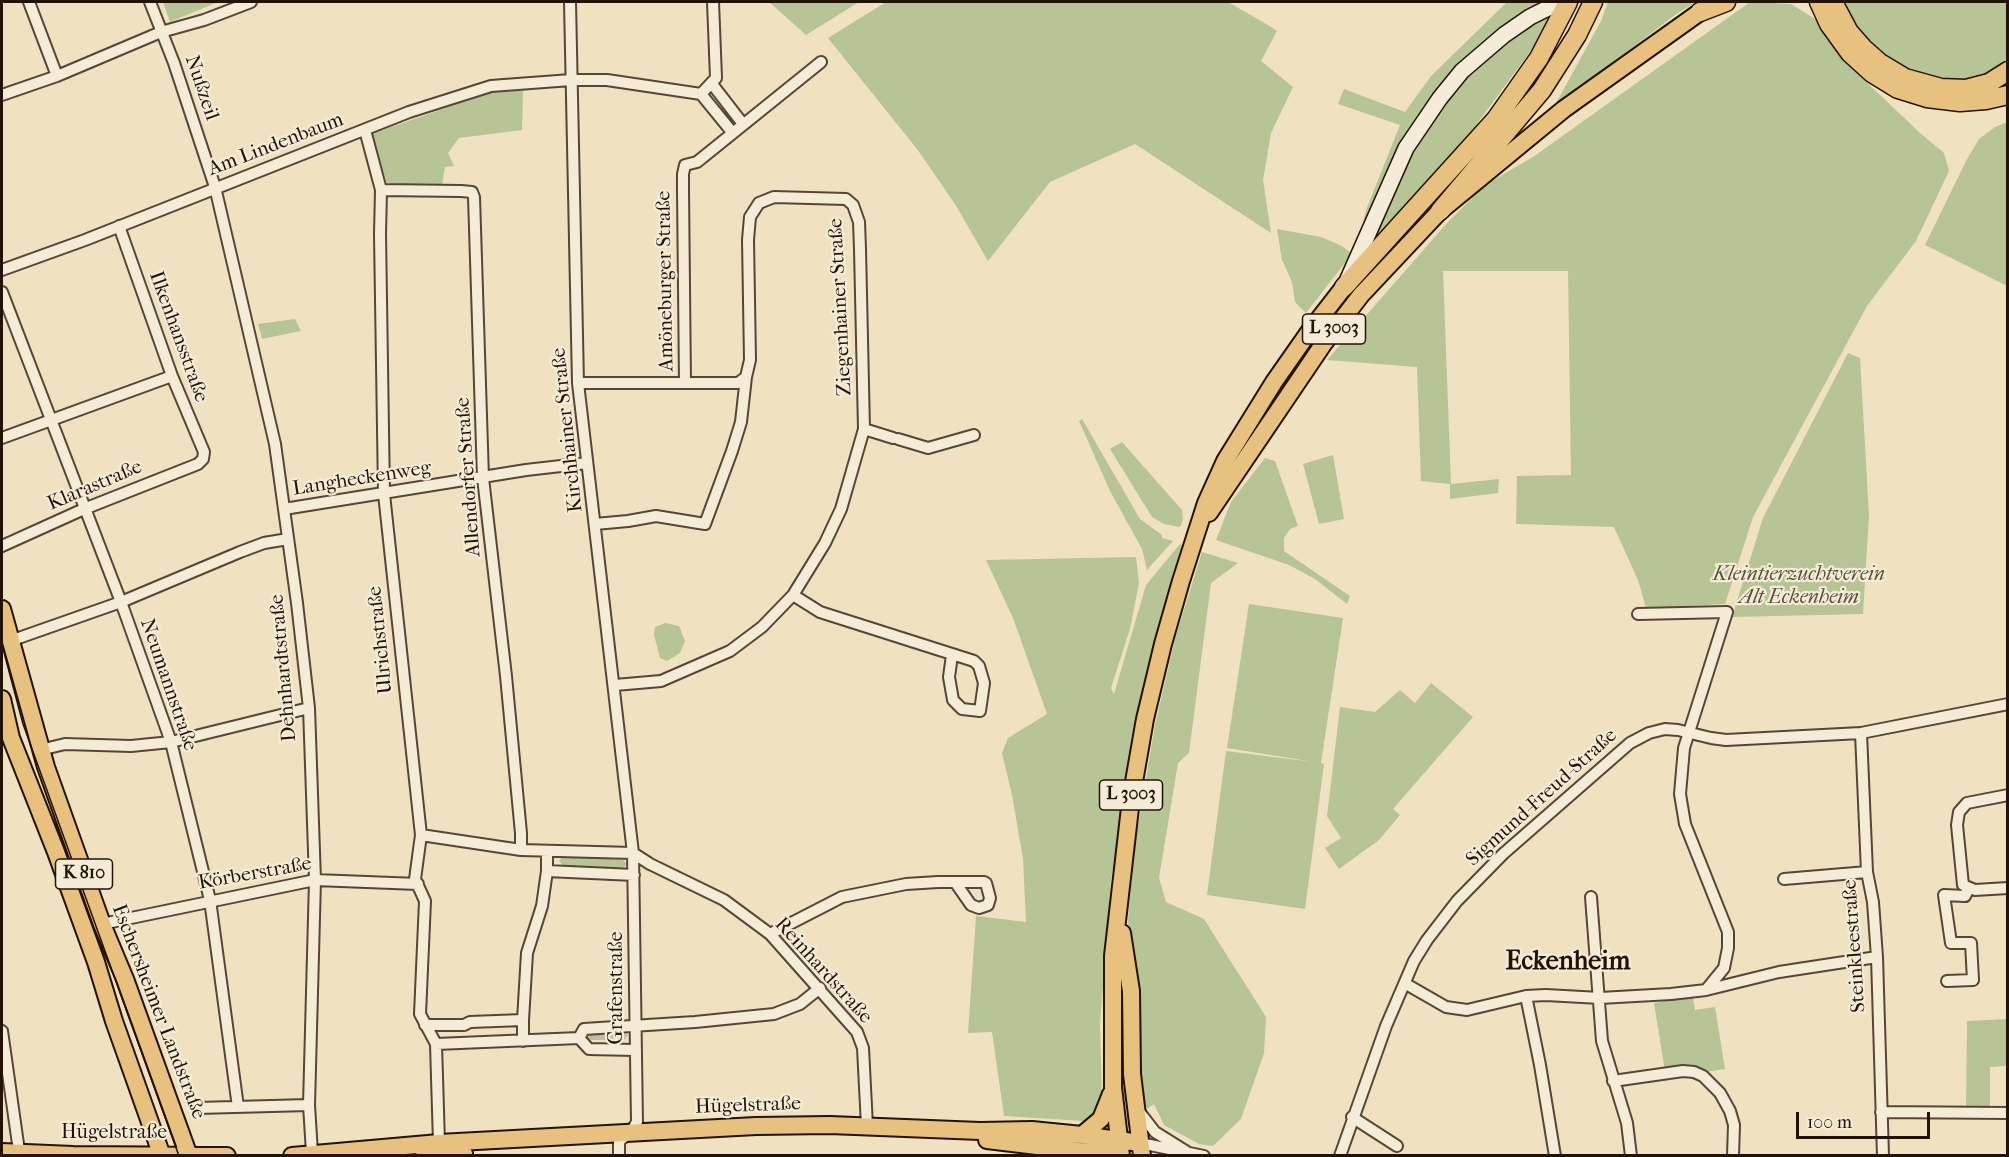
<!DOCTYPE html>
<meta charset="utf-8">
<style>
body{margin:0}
#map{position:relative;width:2009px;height:1157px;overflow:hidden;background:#f0e2c1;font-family:"IM FELL French Canon",serif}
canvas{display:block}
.frame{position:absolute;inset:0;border:3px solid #231208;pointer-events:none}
.scale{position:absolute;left:1796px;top:1112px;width:134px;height:27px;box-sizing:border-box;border:3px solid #231208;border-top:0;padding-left:8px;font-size:18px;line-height:21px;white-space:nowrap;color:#231208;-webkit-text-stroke:4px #f5ecd7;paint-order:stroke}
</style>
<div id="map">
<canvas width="2009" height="1157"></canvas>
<div class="frame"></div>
<div class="scale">100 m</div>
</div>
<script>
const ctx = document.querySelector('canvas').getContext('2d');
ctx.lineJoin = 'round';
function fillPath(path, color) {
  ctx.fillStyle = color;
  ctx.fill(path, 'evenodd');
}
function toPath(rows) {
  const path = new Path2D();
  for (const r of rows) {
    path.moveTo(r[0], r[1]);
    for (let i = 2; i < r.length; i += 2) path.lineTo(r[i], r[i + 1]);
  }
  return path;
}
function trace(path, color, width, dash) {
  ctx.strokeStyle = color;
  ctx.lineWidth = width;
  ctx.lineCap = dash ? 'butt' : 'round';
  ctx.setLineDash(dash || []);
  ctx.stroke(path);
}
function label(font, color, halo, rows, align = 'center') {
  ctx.font = font + ' "IM FELL French Canon",serif';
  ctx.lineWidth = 4.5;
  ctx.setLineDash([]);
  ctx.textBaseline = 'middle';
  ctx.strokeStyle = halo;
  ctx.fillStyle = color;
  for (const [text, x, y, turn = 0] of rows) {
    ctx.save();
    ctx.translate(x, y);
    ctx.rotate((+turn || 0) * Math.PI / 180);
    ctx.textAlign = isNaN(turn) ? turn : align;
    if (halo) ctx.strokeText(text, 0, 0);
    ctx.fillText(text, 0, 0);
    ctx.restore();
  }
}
const green = toPath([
 [163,2,218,2,170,22],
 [769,2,859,2,806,35],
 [886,2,1228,2,1268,25,1277,31,1261,61,1293,87,1271,133,1263,180,1271,233,1135,144,1050,182,988,261,955,204,917,149,828,38],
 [1507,2,1549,2,1552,22,1451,159,1368,245,1383,212,1363,223,1366,210,1400,125,1338,104,1344,89,1405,112,1431,76],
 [1608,2,1696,2,1675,15,1554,107,1601,21],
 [1750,2,1791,4,1820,22,1857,73,1920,133,1944,153,1949,171,1916,241,1867,306,1753,517,1725,604,1646,608,1638,580,1614,527,1516,524,1517,476,1571,475,1568,271,1443,271,1451,484,1499,479,1498,493,1450,499,1450,484,1421,481,1417,367,1327,360,1448,222,1485,185,1533,157],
 [1839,2,2007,2,2007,62,1997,72,1961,87,1914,75,1867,46],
 [523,90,522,130,459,138,448,153,454,166,445,167,442,186,387,183,371,134,489,93],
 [2007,122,2007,286,1925,245,1966,161,1979,139,1995,127],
 [1277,229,1321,237,1342,246,1352,254,1306,313,1295,302,1292,282,1282,260],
 [295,319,301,331,262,339,258,324],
 [1848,353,1860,358,1869,515,1863,614,1732,617,1763,518],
 [1082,419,1140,519,1162,535,1162,538,1173,541,1147,570,1142,549,1110,491,1079,421],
 [1122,442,1182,510,1183,520,1180,527,1164,524,1152,517,1110,449],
 [1333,455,1344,519,1319,524,1303,464],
 [1265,458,1275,461,1298,526,1290,529,1284,538,1284,551,1350,596,1347,604,1315,579,1289,565,1216,540,1231,502],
 [1180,544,1182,545,1138,709,1111,880,1100,1025,1102,1096,1095,1118,1083,1121,1004,1116,992,1032,968,1033,976,916,1026,922,1023,859,1012,795,1002,753,1008,738,1047,714,1013,618,986,560,1136,557,1139,583,1130,629,1111,688,1114,694,1146,585],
 [1202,552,1238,563,1211,583,1189,753,1178,763,1159,878,1166,902,1204,919,1266,1017,1264,1053,1241,1119,1213,1146,1199,1144,1164,1125,1154,1104,1147,1109,1142,1096,1128,919,1135,844,1155,725,1175,639],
 [1249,604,1343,618,1321,763,1324,764,1305,909,1207,895,1226,751,1314,762,1227,748],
 [665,623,679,626,685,641,680,653,667,661,660,658,654,635,655,627],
 [1431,683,1473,717,1393,809,1400,815,1379,840,1339,869,1325,848,1341,838,1327,816,1340,707,1375,712,1400,690,1415,703],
 [563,856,623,860,627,864,623,869,563,865,559,861],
 [1693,997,1695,1010,1715,1007,1725,1069,1666,1078,1654,1003],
 [2007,1019,2007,1066,1990,1067,1990,1115,1966,1114,1967,1021],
 [624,1032,628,1035,624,1040,585,1040,585,1034]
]);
const minor = toPath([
 [29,2,57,76],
 [150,2,174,63,215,187,275,444,297,603,309,708,315,880,309,1105,312,1153],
 [570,2,578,383,633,853,637,1122,631,1132,619,1141,619,1156],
 [712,84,743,124],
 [701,94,716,78,713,2],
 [701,94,732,132],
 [2,95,57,76,161,32,204,20,251,2],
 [365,130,381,190,380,234,384,494,421,835,415,879,425,901,420,1014,436,1044,439,1143],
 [381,190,461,191,472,192,474,197,483,478,506,676,521,833,521,850],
 [2,270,85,240,409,112,491,86,571,80,607,80,701,94],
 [2,292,121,602,171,742,210,900,238,1107],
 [578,383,738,383,746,377,750,360,748,240,750,217,759,203,774,197,846,199,853,205,859,222,860,249,864,429,841,509,825,543,793,595,762,627,730,651,661,681,615,685],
 [685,383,683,190,683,174,685,165,697,162,821,62],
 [864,429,893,438],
 [2,438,172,376],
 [898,439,928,448,974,435],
 [284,509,526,470,587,463],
 [595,524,628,521,656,516,705,524,732,451,741,422,746,377],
 [2,546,84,509,198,464,203,459,204,452,172,376,119,226],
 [793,595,820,612,974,661,979,666,984,683,980,711,962,709,953,700,949,677,952,655],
 [10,641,121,602,240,552,264,543,288,539],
 [1861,733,1867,872,1873,902,1877,957,1883,1156],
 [40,750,65,744,131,746,171,742,309,708],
 [2008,795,1967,803,1959,812,1957,825,1963,885,1975,890,2008,888],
 [421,835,521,850,633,853,650,864,724,900,770,934,857,1032,863,1048,867,1126],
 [547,851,547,871,634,875],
 [1784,879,1867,872],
 [1591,897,1602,1041,1627,1123,1631,1156],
 [102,924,315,880,418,884],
 [770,934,842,897,906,884,938,882,984,882,986,883,990,898,988,905,979,908,971,905,955,882],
 [1947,981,1973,980,1971,943,1951,943,1944,895,1965,896,1969,888],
 [1406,984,1446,1007,1467,1010,1526,996,1546,995,1600,998,1671,994,1706,990,1724,968,1728,948,1728,932,1685,824,1680,794,1684,748,1727,612,1638,614],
 [1706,990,1779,972,1877,957],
 [1526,996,1540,1065,1555,1156],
 [425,1025,464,1025,470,1022,523,1020],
 [2,1031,19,1151],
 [579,1038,584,1029,695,1022,774,1014,800,1004,820,988],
 [523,1041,523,1020,527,953,542,906,547,871],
 [436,1044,579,1038,589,1049,635,1050],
 [1613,1081,1683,1071,1694,1072,1703,1076,1720,1093,1730,1111,1734,1125,1733,1156],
 [197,1108,309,1105],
 [1138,1110,1155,1132,1187,1152],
 [1881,1112,2008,1113],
 [1352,1117,1397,1146],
 [1140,1143,1204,1156],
 [1340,1156,1386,1026,1414,961,1427,940,1457,901,1503,854,1630,743,1649,733,1665,729,1678,730,1711,738,1726,740,1861,733,2008,704]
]);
const secondary = toPath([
 [1348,279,1406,148,1440,98,1462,71,1504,35,1530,17,1560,2]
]);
const primary = toPath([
 [1209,513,1324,343,1361,295,1440,211,1564,109,1700,12],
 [2,609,46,767,102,924,125,979,189,1156],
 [2,699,11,738,56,852,96,962,114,1021,162,1156],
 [1122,933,1131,991,1132,1074,1142,1156],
 [1082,1135,1101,1119,1111,1094],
 [987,1140,1120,1156],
 [2,1152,73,1155,227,1156],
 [292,1156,439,1143,756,1126,830,1125,980,1131,1032,1130,1082,1135,1140,1143],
 [424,1156,464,1153],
 [1121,1156,1113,1087,1113,956,1131,799,1145,719,1163,644,1181,581,1206,503,1225,461,1274,382,1309,332,1344,287]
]);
const motorway = toPath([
 [1819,2,1829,24,1850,53,1872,73,1898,89,1927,98,1960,102,1986,100,2008,95],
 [1833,2,1849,32,1863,48,1880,63,1905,78,1941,88,1966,89,1989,83,2008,71],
 [1700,12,1726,2],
 [1440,211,1542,90,1577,35,1593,2],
 [1344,287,1496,119,1539,58,1568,2]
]);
const tram = toPath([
 [2,645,23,724,179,1156]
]);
const shields = [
 [1334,329,63],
 [1131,795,63],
 [84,874,57]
];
const shieldNames = [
 ["L 3003",1334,329],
 ["L 3003",1131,795],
 ["K 810",84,874]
];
const streetNames = [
 ["Nußzeil",201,88,71],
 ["Am Lindenbaum",276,145,-21],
 ["Amöneburger Straße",666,281,-91],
 ["Ziegenhainer Straße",841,307,-93],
 ["Ilkenhansstraße",178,337,70],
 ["Kirchhainer Straße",568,430,-96],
 ["Allendorfer Straße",469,477,-94],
 ["Langheckenweg",362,479,-9],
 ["Klarastraße",95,486,-23],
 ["Ulrichstraße",381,640,-96],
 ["Dehnhardtstraße",284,668,-95],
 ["Neumannstraße",168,685,71],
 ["Sigmund-Freud-Straße",1542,798,-42],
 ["Körberstraße",255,874,-10],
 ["Steinkleestraße",1855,946,-94],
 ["Reinhardstraße",823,971,48],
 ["Grafenstraße",617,988,-90],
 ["Eschersheimer Landstraße",158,1012,69],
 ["Hügelstraße",748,1106,-2],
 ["Hügelstraße",114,1133]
];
const parkNames = [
 ["Kleintierzuchtverein",1799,575],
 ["Alt Eckenheim",1799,598]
];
const districtNames = [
 ["Eckenheim",1568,963]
];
fillPath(green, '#b7c495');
trace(minor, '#564636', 14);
trace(secondary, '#231208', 18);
trace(primary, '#231208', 20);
trace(motorway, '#231208', 21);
trace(minor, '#f5ecd7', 10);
trace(secondary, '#f5ecd7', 15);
trace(primary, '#e8c180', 16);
trace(motorway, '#e8c180', 18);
trace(tram, '#231208', 1.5);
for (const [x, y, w] of shields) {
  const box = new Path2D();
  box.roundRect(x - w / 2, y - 15, w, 30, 4.5);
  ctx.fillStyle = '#f5ecd7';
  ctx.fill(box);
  trace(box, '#231208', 1.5);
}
label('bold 18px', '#231208', null, shieldNames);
label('20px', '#231208', '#f5ecd7', streetNames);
label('italic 20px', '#575039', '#f5ecd7', parkNames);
label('bold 26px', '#231208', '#f5ecd7', districtNames);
</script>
